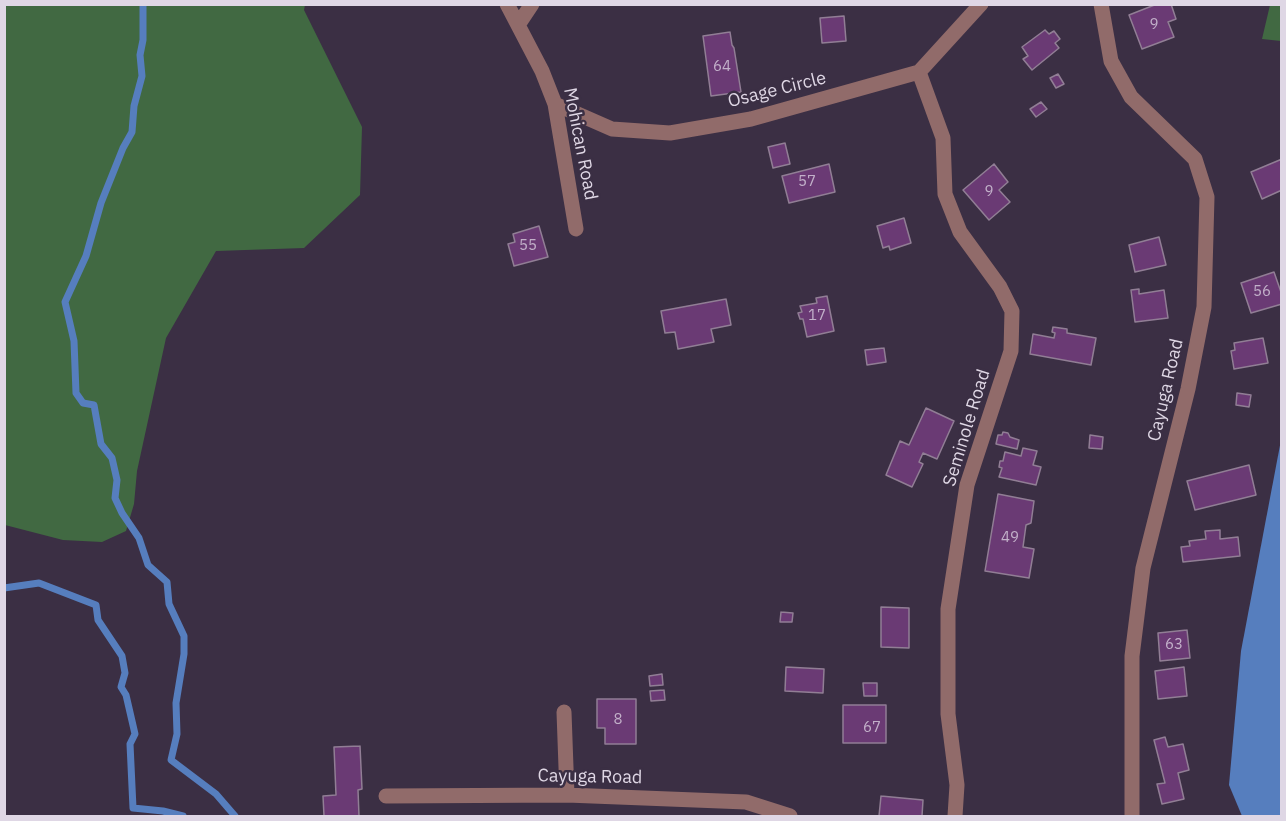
<!DOCTYPE html>
<style>
body{margin:0}
#map{position:relative;width:1286px;height:821px;overflow:hidden;background:#3b2f44;font-family:"IBM Plex Sans",sans-serif}
canvas{display:block}
.frame{position:absolute;inset:0;border:6px solid #dfd7e5;pointer-events:none}
</style>
<div id="map">
<canvas width="1286" height="821"></canvas>
<div class="frame"></div>
</div>
<script>
const ctx = document.querySelector('canvas').getContext('2d');
ctx.lineJoin = 'round';
function fillPath(path, color) {
  ctx.fillStyle = color;
  ctx.fill(path, 'evenodd');
}
function toPath(rows) {
  const path = new Path2D();
  for (const r of rows) {
    path.moveTo(r[0], r[1]);
    for (let i = 2; i < r.length; i += 2) path.lineTo(r[i], r[i + 1]);
  }
  return path;
}
function trace(path, color, width, dash) {
  ctx.strokeStyle = color;
  ctx.lineWidth = width;
  ctx.lineCap = dash ? 'butt' : 'round';
  ctx.setLineDash(dash || []);
  ctx.stroke(path);
}
function label(font, color, halo, rows, align = 'center') {
  ctx.font = font + ' "IBM Plex Sans",sans-serif';
  ctx.lineWidth = 5;
  ctx.setLineDash([]);
  ctx.textBaseline = 'middle';
  ctx.strokeStyle = halo;
  ctx.fillStyle = color;
  for (const [text, x, y, turn = 0] of rows) {
    ctx.save();
    ctx.translate(x, y);
    ctx.rotate((+turn || 0) * Math.PI / 180);
    ctx.textAlign = isNaN(turn) ? turn : align;
    if (halo) ctx.strokeText(text, 0, 0);
    ctx.fillText(text, 0, 0);
    ctx.restore();
  }
}
const green = toPath([
 [5,4,305,5,304,10,362,127,360,195,304,248,216,251,166,338,137,471,134,504,126,531,102,542,63,540,5,525],
 [1270,5,1281,5,1281,41,1262,39]
]);
const water = toPath([
 [1281,440,1281,816,1242,816,1229,785,1241,651]
]);
const stream = toPath([
 [143,4,143,40,140,55,142,76,134,106,132,132,123,148,101,203,86,256,65,302,74,341,76,393,83,403,94,405,101,444,112,458,117,480,115,498,122,513,139,538,148,565,167,582,169,604,184,636,184,654,176,703,177,734,171,760,216,794,235,816],
 [4,588,39,583,96,605,98,620,122,656,125,673,121,687,126,695,135,734,130,744,133,808,163,811,183,816]
]);
const building = toPath([
 [1157,4,1171,4,1176,19,1168,22,1174,37,1142,49,1129,15,1157,4],
 [844,16,846,41,822,43,820,18,844,16],
 [1045,30,1049,34,1054,31,1060,39,1055,43,1059,48,1032,70,1023,59,1028,56,1022,47,1045,30],
 [730,32,732,45,734,48,741,92,711,96,703,36,730,32],
 [1058,74,1064,84,1056,88,1050,78,1058,74],
 [1041,102,1047,109,1036,117,1030,109,1041,102],
 [785,143,790,164,773,168,768,147,785,143],
 [1282,159,1282,190,1262,199,1251,172,1282,159],
 [829,164,835,192,789,203,782,176,829,164],
 [994,164,1008,182,999,190,1010,202,989,220,963,190,994,164],
 [904,218,911,243,890,250,889,246,883,248,877,226,904,218],
 [539,226,548,257,514,266,508,244,515,242,513,234,539,226],
 [1159,237,1166,265,1135,272,1129,245,1159,237],
 [1274,272,1282,295,1282,304,1251,313,1241,283,1274,272],
 [1139,289,1139,294,1164,290,1168,318,1135,322,1131,290,1139,289],
 [827,296,834,331,807,337,803,319,800,319,798,313,802,312,800,306,817,303,816,298,827,296],
 [726,299,731,325,711,329,714,342,678,349,675,332,665,333,661,311,726,299],
 [1053,327,1067,329,1067,333,1096,338,1091,365,1030,354,1033,334,1054,338,1055,333,1052,332,1053,327],
 [1263,338,1268,363,1234,369,1231,351,1235,350,1234,343,1263,338],
 [884,348,886,362,867,365,865,350,884,348],
 [1237,393,1251,395,1249,407,1236,405,1237,393],
 [926,408,954,421,937,459,923,453,919,462,923,464,912,487,886,475,900,441,909,445,926,408],
 [1003,432,1008,433,1010,437,1019,440,1017,449,996,444,998,435,1002,435,1003,432],
 [1090,435,1103,437,1102,449,1089,448,1090,435],
 [1023,448,1037,451,1033,465,1041,467,1036,485,999,477,1002,468,999,467,1000,461,1003,461,1005,452,1021,456,1023,448],
 [1249,465,1256,495,1195,510,1187,481,1249,465],
 [998,494,1034,501,1031,523,1026,525,1023,547,1034,549,1029,578,985,571,998,494],
 [1220,530,1220,539,1238,537,1240,556,1183,562,1181,547,1190,546,1189,541,1206,539,1205,531,1220,530],
 [881,607,909,608,909,648,881,647,881,607],
 [781,612,793,613,792,622,780,622,781,612],
 [1187,630,1190,658,1160,661,1158,633,1187,630],
 [786,667,824,669,823,693,785,691,786,667],
 [1184,667,1187,696,1158,699,1155,671,1184,667],
 [662,674,663,685,650,686,649,676,662,674],
 [863,683,877,683,877,696,864,696,863,683],
 [664,690,665,700,651,701,650,691,664,690],
 [597,699,636,699,636,744,605,744,605,728,597,728,597,699],
 [843,705,886,705,886,743,843,743,843,705],
 [1165,737,1168,747,1183,744,1189,770,1178,773,1184,799,1162,804,1157,784,1165,783,1154,740,1165,737],
 [360,746,362,789,358,790,359,816,324,816,323,796,336,795,334,747,360,746],
 [881,796,923,800,922,816,879,816,881,796]
]);
const minor = toPath([
 [507,4,542,71,555,104,576,229],
 [1101,4,1111,61,1131,97,1195,159,1207,197,1204,307,1188,389,1143,568,1132,656,1132,816],
 [518,25,532,4],
 [919,72,943,138,945,194,960,232,1000,287,1012,311,1011,351,967,485,948,609,948,714,957,785,955,816],
 [555,104,612,129,670,133,751,119,919,72,981,4],
 [564,712,567,795],
 [386,796,567,795,746,802,790,816]
]);
const numberNames = [
 ["9",1154,25],
 ["64",722,67],
 ["57",807,182],
 ["9",989,192],
 ["55",528,246],
 ["56",1262,292],
 ["17",817,316],
 ["49",1010,538],
 ["63",1174,645],
 ["8",618,720],
 ["67",872,728]
];
const streetNames = [
 ["Osage Circle",777,90,-14],
 ["Mohican Road",580,144,79],
 ["Cayuga Road",1166,390,-77],
 ["Seminole Road",967,428,-73],
 ["Cayuga Road",590,777,1]
];
fillPath(green, '#416942');
fillPath(water, '#567ebe');
trace(stream, '#567ebe', 7);
fillPath(building, '#6a3a74');
trace(building, '#917e95', 1.5);
trace(minor, '#916b6a', 15);
label('15px', '#c2b0c9', null, numberNames);
label('18px', '#dfd7e5', '#3b2f44', streetNames);
</script>
